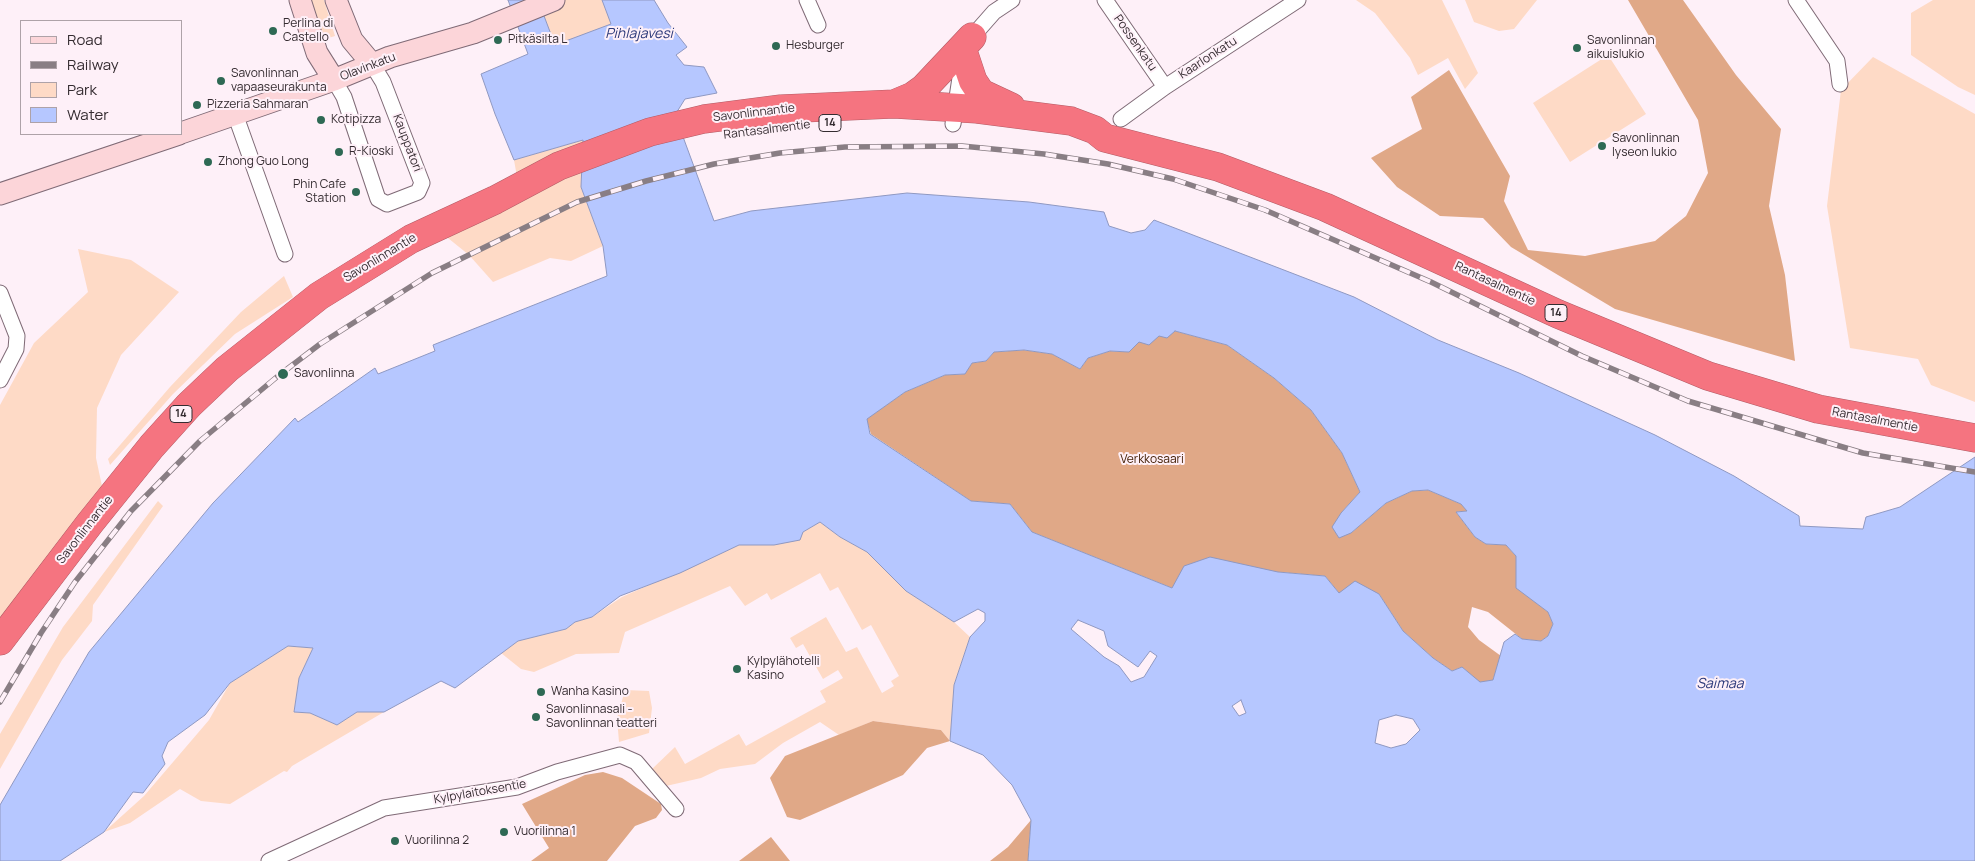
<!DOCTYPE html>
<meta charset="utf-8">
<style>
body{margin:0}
#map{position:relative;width:1975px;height:861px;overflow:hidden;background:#fef0f8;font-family:Manrope,sans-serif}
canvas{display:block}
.legend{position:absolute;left:20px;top:20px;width:162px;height:115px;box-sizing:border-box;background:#fef0f8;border:1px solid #aea2a8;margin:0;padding:6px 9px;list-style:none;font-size:15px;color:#352c31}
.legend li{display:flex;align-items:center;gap:10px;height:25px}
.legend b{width:25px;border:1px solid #aea2a8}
</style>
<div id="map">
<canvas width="1975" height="861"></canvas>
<ul class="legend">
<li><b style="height:6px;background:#fcd5d9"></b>Road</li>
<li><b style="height:6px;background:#897e84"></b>Railway</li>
<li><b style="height:14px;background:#fedac6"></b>Park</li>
<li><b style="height:14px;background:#b6c7ff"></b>Water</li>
</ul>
</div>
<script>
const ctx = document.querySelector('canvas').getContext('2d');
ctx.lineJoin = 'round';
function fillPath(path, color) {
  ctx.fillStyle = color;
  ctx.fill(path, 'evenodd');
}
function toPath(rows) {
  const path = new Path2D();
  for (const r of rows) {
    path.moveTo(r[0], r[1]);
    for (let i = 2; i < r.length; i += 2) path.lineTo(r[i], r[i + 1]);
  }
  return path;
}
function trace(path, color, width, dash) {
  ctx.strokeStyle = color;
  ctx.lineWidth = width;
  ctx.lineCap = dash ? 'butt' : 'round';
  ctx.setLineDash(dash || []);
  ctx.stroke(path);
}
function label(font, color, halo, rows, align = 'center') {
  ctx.font = font + ' Manrope,sans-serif';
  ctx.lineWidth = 4;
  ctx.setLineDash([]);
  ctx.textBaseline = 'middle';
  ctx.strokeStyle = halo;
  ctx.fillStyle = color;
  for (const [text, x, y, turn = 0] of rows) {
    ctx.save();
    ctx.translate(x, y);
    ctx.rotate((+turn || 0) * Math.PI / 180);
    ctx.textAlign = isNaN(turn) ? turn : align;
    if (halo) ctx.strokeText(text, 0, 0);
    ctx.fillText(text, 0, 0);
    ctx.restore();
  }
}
const green = toPath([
 [309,0,324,0,335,36,322,40],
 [538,0,602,0,612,24,555,46],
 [1356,0,1442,0,1478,73,1465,89,1448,58,1418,75,1410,58,1375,13],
 [1465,0,1537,0,1514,29,1499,31,1474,22],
 [1933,0,1975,0,1975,95,1958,87,1911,55,1911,13],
 [1608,55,1646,114,1570,162,1533,103],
 [1873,57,1975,114,1975,402,1931,385,1918,359,1850,348,1827,206,1841,90],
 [583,140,581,187,603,246,571,261,550,258,493,282,469,255,438,230,517,177,514,160],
 [78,249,131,260,179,292,121,355,97,408,96,458,102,486,0,622,0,405,34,343,88,292],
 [284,276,293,297,235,334,173,394,110,465,108,459,170,387,241,312],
 [158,501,163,506,93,605,92,621,62,660,0,769,0,734,63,627],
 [820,522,840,537,867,552,906,591,954,622,970,637,954,685,950,741,941,730,873,721,839,735,820,722,783,743,755,764,720,769,701,778,666,786,652,769,675,747,685,764,739,734,746,746,826,702,820,691,843,678,838,670,823,679,803,644,796,648,790,638,826,617,846,652,857,647,882,693,894,686,891,681,899,676,871,625,862,630,838,587,830,591,820,573,771,600,767,593,745,606,730,586,625,632,619,653,576,654,534,672,521,669,501,653,518,641,566,629,575,622,592,617,622,597,739,545,774,545,803,532],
 [288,646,313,648,299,678,294,712,310,713,337,725,357,712,384,712,292,766,287,772,284,771,230,804,201,801,180,789,130,823,104,832,144,796,209,720,230,683],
 [625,690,649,691,652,708,649,733,619,742,617,718]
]);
const forest = toPath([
 [1628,0,1683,0,1736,75,1781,129,1769,206,1785,275,1795,361,1615,309,1511,247,1483,218,1440,216,1397,187,1371,158,1422,129,1411,97,1449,70,1510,176,1504,201,1528,250,1585,256,1655,241,1686,216,1708,173,1698,120],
 [1175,331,1227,345,1274,378,1311,410,1342,453,1360,492,1341,513,1351,533,1386,503,1412,491,1428,490,1461,504,1468,511,1456,512,1475,537,1486,544,1506,545,1516,556,1517,588,1548,612,1553,624,1548,636,1541,641,1522,639,1488,612,1472,607,1468,627,1479,640,1501,656,1493,680,1480,683,1462,667,1452,671,1433,658,1403,631,1379,594,1339,593,1325,576,1278,572,1172,588,1032,532,1010,504,971,501,871,434,866,419,905,392,945,375,964,374,972,363,986,361,994,352,1024,350,1052,354,1080,369,1088,358,1110,351,1129,352,1139,342],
 [873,721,941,730,950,741,927,748,903,775,800,820,787,817,770,778,785,756],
 [603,772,622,778,661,804,662,810,656,818,635,826,607,861,531,861,549,848,522,804,585,775],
 [1031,820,1028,861,990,861,1008,847],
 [771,837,790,861,739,861]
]);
const water = toPath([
 [508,0,538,0,555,45,611,24,602,0,654,0,668,23,687,47,676,55,684,65,704,67,717,93,685,99,675,115,714,221,751,211,907,193,1029,202,1104,212,1109,226,1131,233,1145,230,1154,220,1354,297,1438,340,1519,373,1655,435,1734,476,1799,516,1800,526,1863,529,1866,517,1900,507,1975,457,1975,861,1028,861,1031,820,1012,785,983,755,950,741,954,685,970,637,985,621,985,613,978,609,954,622,906,591,867,552,840,537,820,522,803,532,800,540,774,545,739,545,680,573,620,596,592,617,575,622,566,629,518,641,455,688,441,681,384,712,357,712,337,725,310,713,294,712,299,678,313,648,288,646,230,683,205,715,168,742,162,756,165,764,143,793,133,792,104,832,60,861,0,861,0,805,89,652,213,503,295,418,298,422,375,368,378,374,435,351,433,345,607,276,603,246,581,187,583,140,514,160,495,114,481,74,528,54,508,0],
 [1175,331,1227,345,1274,378,1311,410,1342,453,1360,492,1341,513,1332,527,1339,538,1351,533,1386,503,1412,491,1428,490,1461,504,1467,511,1456,512,1475,537,1486,544,1506,545,1516,556,1516,588,1548,612,1553,624,1548,636,1541,641,1522,639,1515,634,1504,642,1493,680,1480,682,1462,667,1452,671,1433,658,1403,631,1379,594,1355,581,1339,593,1325,576,1278,572,1210,557,1184,566,1172,588,1032,532,1010,504,971,501,870,434,867,419,905,392,945,375,965,374,972,363,986,361,994,352,1024,350,1052,354,1080,369,1088,358,1110,351,1129,352,1139,342,1149,345,1159,336,1167,338,1175,331],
 [1078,620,1104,631,1108,646,1138,667,1150,651,1157,656,1144,677,1131,682,1119,666,1104,657,1071,629,1078,620],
 [1241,700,1246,713,1239,716,1232,706,1241,700],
 [1396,715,1413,719,1420,730,1406,744,1391,748,1375,743,1379,720,1396,715]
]);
const street = toPath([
 [807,0,818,25],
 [1105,0,1165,87],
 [1796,0,1837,61,1840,84],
 [334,80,344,97,378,199,387,204,418,192,422,183,383,82,372,64],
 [235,114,285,254],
 [1121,119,1165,87,1298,0],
 [953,124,961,71,972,37,994,12,1012,0],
 [0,293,17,336,16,349,0,380],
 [269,861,384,808,517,787,557,772,620,755,636,762,676,809]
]);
const secondary = toPath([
 [300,0,317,53,334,80],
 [336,0,352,40,372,64],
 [181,133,334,80,390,57,473,33,554,0],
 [0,194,179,134]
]);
const highway = toPath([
 [965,57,973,81,981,93,1011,107],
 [894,104,913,96,924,88,972,37],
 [0,641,90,523,152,446,189,405,227,369,319,296,411,239,495,200,559,166,650,132,704,119,781,109,894,104,977,109,1071,121,1095,130,1105,138,1218,167,1325,207,1558,314,1708,376,1818,409,1975,438]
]);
const rail = toPath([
 [0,702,41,633,75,582,131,511,200,441,278,376,320,344,432,273,577,202,646,181,714,164,780,153,845,147,962,146,1044,154,1108,164,1173,179,1265,210,1431,282,1582,356,1688,401,1863,453,1975,472]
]);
const markers = [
 [273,31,5,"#2e6954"],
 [498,40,5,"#2e6954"],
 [776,46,5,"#2e6954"],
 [1577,48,5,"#2e6954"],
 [221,81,5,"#2e6954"],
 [197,105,5,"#2e6954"],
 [321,120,5,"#2e6954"],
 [1602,146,5,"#2e6954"],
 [339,152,5,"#2e6954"],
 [208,162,5,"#2e6954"],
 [356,192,5,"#2e6954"],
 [283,374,6,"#2e6954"],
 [737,669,5,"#2e6954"],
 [541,692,5,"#2e6954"],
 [536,717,5,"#2e6954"],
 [504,832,5,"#2e6954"],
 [395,841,5,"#2e6954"]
];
const shields = [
 [830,123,22],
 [1556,313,22],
 [181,414,22]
];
const shieldNames = [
 ["14",830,123],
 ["14",1556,313],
 ["14",181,414]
];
const poiNames = [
 ["Perlina di",283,24],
 ["Castello",283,38],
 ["Pitkäsilta L",508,40],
 ["Savonlinnan",1587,41],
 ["aikuislukio",1587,55],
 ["Hesburger",786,46],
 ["Savonlinnan",231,74],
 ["vapaaseurakunta",231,88],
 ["Pizzeria Sahmaran",207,105],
 ["Kotipizza",331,120],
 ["Savonlinnan",1612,139],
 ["lyseon lukio",1612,153],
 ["R-Kioski",349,152],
 ["Zhong Guo Long",218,162],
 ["Phin Cafe",346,185,"right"],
 ["Station",346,199,"right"],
 ["Savonlinna",294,374],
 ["Kylpylähotelli",747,662],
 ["Kasino",747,676],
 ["Wanha Kasino",551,692],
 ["Savonlinnasali -",546,710],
 ["Savonlinnan teatteri",546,724],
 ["Vuorilinna 1",514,832],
 ["Vuorilinna 2",405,841]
];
const streetNames = [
 ["Possenkatu",1135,43,55],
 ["Kaarlonkatu",1208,58,-33],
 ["Olavinkatu",368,67,-21],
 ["Savonlinnantie",754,113,-7],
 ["Rantasalmentie",767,130,-7],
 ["Kauppatori",407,143,69],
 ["Savonlinnantie",380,258,-31],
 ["Rantasalmentie",1495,284,25],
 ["Rantasalmentie",1875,420,11],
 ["Savonlinnantie",85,530,-52],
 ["Kylpylaitoksentie",480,792,-10]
];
const parkNames = [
 ["Verkkosaari",1152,460]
];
const waterNames = [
 ["Pihlajavesi",639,34],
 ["Saimaa",1720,684]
];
fillPath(green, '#fedac6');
fillPath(forest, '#e0a887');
fillPath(water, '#b6c7ff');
trace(water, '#8f98c1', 1);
trace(street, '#7f6a76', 17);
trace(secondary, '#7f6a76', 23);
trace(highway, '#b25b64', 29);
trace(street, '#fff', 15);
trace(secondary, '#fcd5d9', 21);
trace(highway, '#f57480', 28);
trace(rail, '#897e84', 5.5);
trace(rail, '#fef0f8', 4, [11]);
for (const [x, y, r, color] of markers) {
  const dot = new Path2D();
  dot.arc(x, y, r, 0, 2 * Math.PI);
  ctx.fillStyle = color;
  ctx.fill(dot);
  trace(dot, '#fef0f8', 2);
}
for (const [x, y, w] of shields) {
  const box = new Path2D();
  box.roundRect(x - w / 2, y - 8.5, w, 17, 4);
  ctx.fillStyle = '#fef0f8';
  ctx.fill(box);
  trace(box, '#352c31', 1);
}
label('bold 11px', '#352c31', null, shieldNames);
label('12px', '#352c31', '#fef0f8', poiNames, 'left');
label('12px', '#352c31', '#fef0f8', streetNames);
label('12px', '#452107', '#fef0f8', parkNames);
label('italic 14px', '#2c397a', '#fef0f8', waterNames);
</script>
